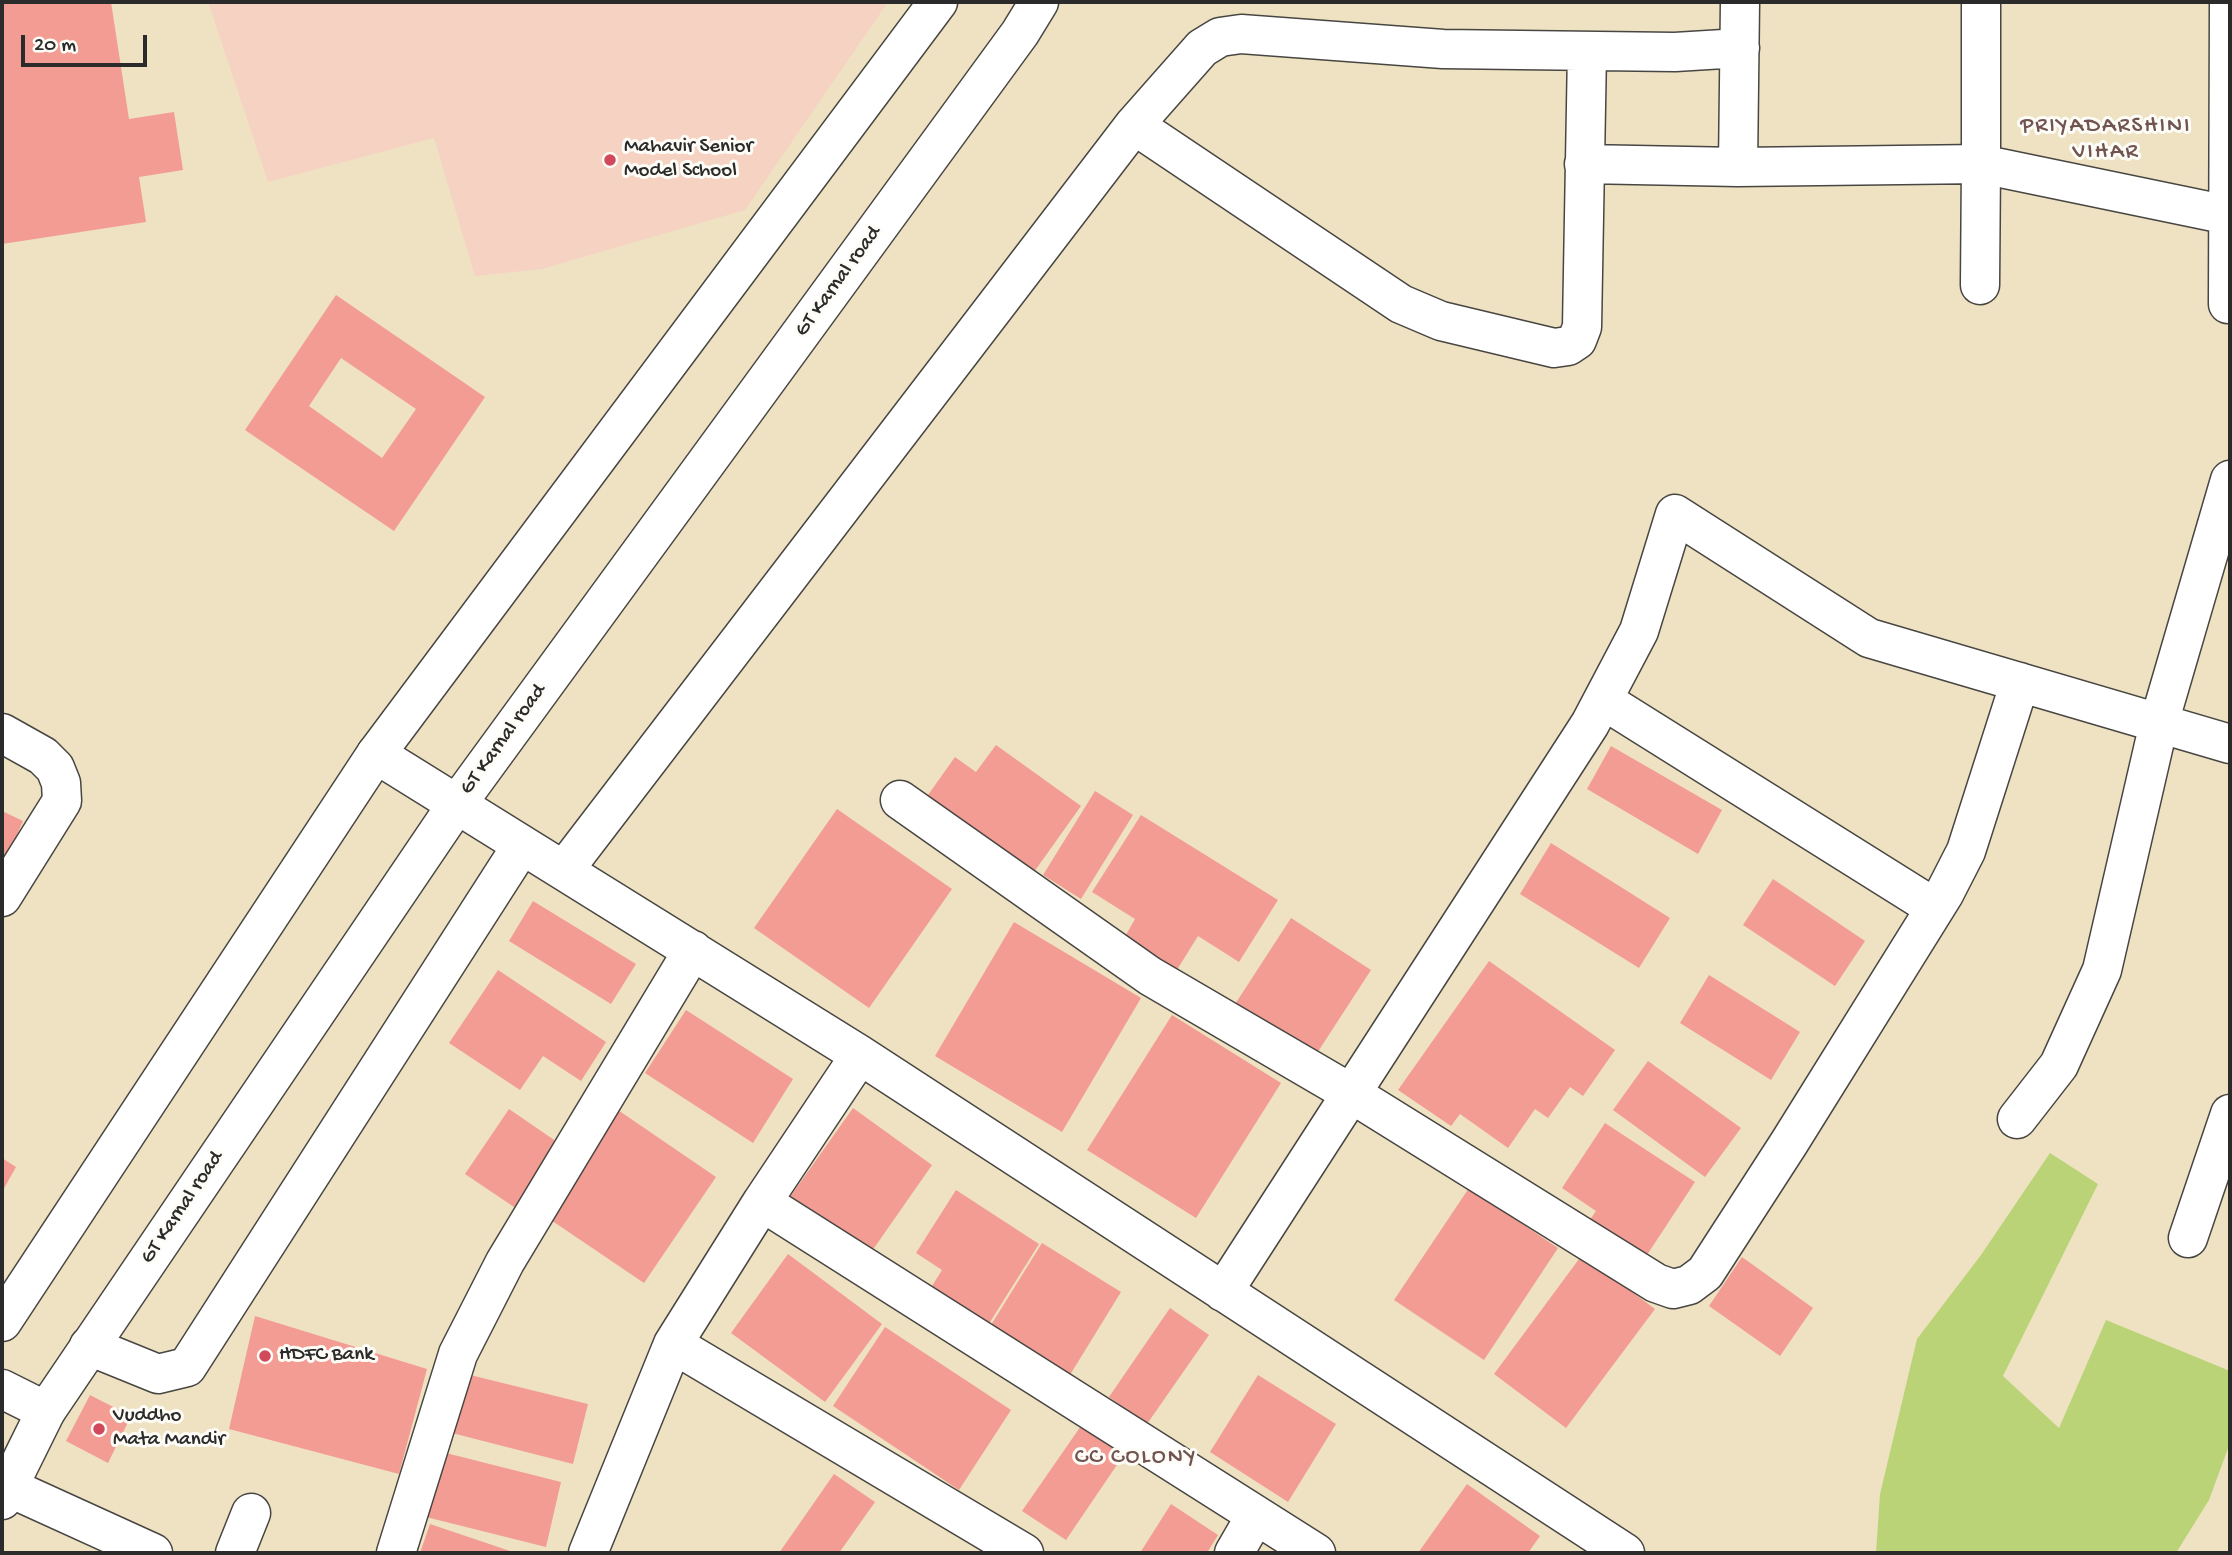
<!DOCTYPE html>
<style>
body{margin:0}
#map{position:relative;width:2232px;height:1555px;overflow:hidden;background:#eee2c2;font-family:"Gochi Hand",sans-serif}
canvas{display:block}
.frame{position:absolute;inset:0;border:4px solid #2b2b2b;pointer-events:none}
.scale{position:absolute;left:21px;top:35px;width:126px;height:32px;box-sizing:border-box;border:4px solid #2b2b2b;border-top:0;padding-left:9px;font-size:21px;line-height:24px;white-space:nowrap;color:#2b2b2b;-webkit-text-stroke:5px #fdfcf7;paint-order:stroke}
</style>
<div id="map">
<canvas width="2232" height="1555"></canvas>
<div class="frame"></div>
<div class="scale">20 m</div>
</div>
<script>
const ctx = document.querySelector('canvas').getContext('2d');
ctx.lineJoin = 'round';
function fillPath(path, color) {
  ctx.fillStyle = color;
  ctx.fill(path, 'evenodd');
}
function toPath(rows) {
  const path = new Path2D();
  for (const r of rows) {
    path.moveTo(r[0], r[1]);
    for (let i = 2; i < r.length; i += 2) path.lineTo(r[i], r[i + 1]);
  }
  return path;
}
function trace(path, color, width, dash) {
  ctx.strokeStyle = color;
  ctx.lineWidth = width;
  ctx.lineCap = dash ? 'butt' : 'round';
  ctx.setLineDash(dash || []);
  ctx.stroke(path);
}
function label(font, color, halo, rows, align = 'center') {
  ctx.font = font + ' "Gochi Hand",sans-serif';
  ctx.lineWidth = 6;
  ctx.setLineDash([]);
  ctx.textBaseline = 'middle';
  ctx.strokeStyle = halo;
  ctx.fillStyle = color;
  for (const [text, x, y, turn = 0] of rows) {
    ctx.save();
    ctx.translate(x, y);
    ctx.rotate((+turn || 0) * Math.PI / 180);
    ctx.textAlign = isNaN(turn) ? turn : align;
    if (halo) ctx.strokeText(text, 0, 0);
    ctx.fillText(text, 0, 0);
    ctx.restore();
  }
}
const built = toPath([
 [208,2,888,2,745,210,542,269,475,276,434,138,268,182]
]);
const green = toPath([
 [2050,1153,2098,1184,2003,1376,2059,1428,2106,1320,2230,1371,2230,1443,2209,1500,2176,1553,1876,1553,1880,1494,1917,1339,1981,1255]
]);
const building = toPath([
 [2,2,111,2,129,119,174,112,183,170,139,177,146,222,2,244],
 [336,295,485,397,394,531,245,430],
 [341,358,416,409,382,458,309,406],
 [996,745,1081,806,1029,879,923,802,955,757,976,772],
 [1611,746,1722,810,1698,854,1587,789],
 [1095,791,1133,815,1081,899,1043,875],
 [837,809,952,889,869,1008,754,928],
 [2,811,23,821,2,869],
 [1141,815,1278,900,1239,962,1198,936,1175,973,1123,940,1135,919,1092,892],
 [1551,843,1670,918,1639,968,1520,894],
 [1773,879,1865,941,1835,986,1743,925],
 [533,901,636,964,611,1004,509,941],
 [1291,918,1371,970,1308,1067,1228,1015],
 [1014,922,1141,998,1062,1132,935,1056],
 [1489,961,1615,1050,1583,1096,1570,1087,1548,1118,1535,1109,1508,1148,1460,1114,1451,1126,1398,1090],
 [498,970,606,1042,581,1081,543,1056,520,1090,449,1043],
 [1709,975,1800,1032,1771,1080,1680,1023],
 [686,1010,793,1079,753,1143,645,1073],
 [1172,1015,1281,1083,1196,1218,1087,1150],
 [1648,1061,1741,1128,1705,1177,1613,1110],
 [615,1108,716,1177,644,1283,542,1214],
 [853,1108,932,1165,865,1261,785,1204],
 [509,1109,563,1146,520,1211,465,1174],
 [1605,1123,1695,1182,1641,1264,1585,1227,1596,1211,1562,1188],
 [2,1158,16,1167,2,1192],
 [1469,1188,1558,1248,1484,1360,1394,1300],
 [956,1190,1039,1244,985,1330,927,1294,942,1270,916,1253],
 [1042,1243,1121,1292,1065,1383,986,1333],
 [788,1254,882,1324,825,1402,731,1333],
 [1582,1255,1655,1309,1566,1428,1494,1374],
 [1742,1257,1813,1308,1780,1356,1709,1306],
 [1170,1308,1209,1335,1147,1424,1109,1397],
 [255,1316,427,1369,399,1474,229,1429],
 [885,1327,1011,1410,959,1490,833,1406],
 [462,1373,588,1404,573,1464,448,1432],
 [1258,1375,1336,1424,1288,1502,1210,1452],
 [90,1395,131,1416,108,1463,66,1441],
 [1083,1423,1125,1453,1066,1540,1022,1511],
 [438,1451,561,1482,546,1547,422,1516],
 [834,1474,875,1502,839,1553,779,1553],
 [1467,1484,1540,1536,1528,1553,1418,1553],
 [1171,1504,1218,1535,1207,1553,1140,1553],
 [430,1524,516,1553,420,1553]
]);
const minor = toPath([
 [1740,2,1738,167,1981,164,1980,285],
 [1981,2,1981,164,2228,215],
 [1134,125,1401,304,1441,321,1554,348,1568,346,1577,340,1582,327,1587,51],
 [1584,164,1738,167],
 [2228,304,2229,2],
 [1603,700,1935,908],
 [2,733,43,756,55,768,61,783,62,801,2,897],
 [376,754,860,1055,762,1202,1316,1553],
 [900,800,1150,976,1352,1094,1656,1283,1673,1289,1689,1285,1705,1273,1789,1143,1944,894,1966,851,2020,682],
 [564,870,1134,125,1202,48,1220,37,1241,34,1443,49,1675,52,1740,48],
 [860,1055,1625,1553],
 [2017,1119,2059,1065,2102,970,2159,723,2230,480],
 [2188,1238,2230,1114],
 [1223,1292,1590,724,1639,631,1675,514,1869,638,2230,744],
 [673,1344,1024,1553],
 [89,1346,158,1374,187,1367,522,845],
 [2,1389,46,1411],
 [8,1487,153,1553],
 [235,1553,251,1513],
 [396,1553,458,1354,505,1262,693,950],
 [588,1553,673,1344,762,1202],
 [1234,1553,1256,1515]
]);
const major = toPath([
 [2,1322,376,754,938,2],
 [2,1500,46,1411,457,804,1020,33,1039,2]
]);
const markers = [
 [610,160,7,"#d1495b"],
 [265,1356,7,"#d1495b"],
 [99,1429,7,"#d1495b"]
];
const poiNames = [
 ["Mahavir Senior",624,148],
 ["Model School",624,172],
 ["HDFC Bank",279,1356],
 ["Vuddho",113,1417],
 ["Mata Mandir",113,1441]
];
const streetNames = [
 ["GT Karnal road",839,282,-54],
 ["GT Karnal road",504,740,-54],
 ["GT Karnal road",183,1208,-56]
];
const neighbourhoodNames = [
 ["PRIYADARSHINI",2106,127],
 ["VIHAR",2106,153],
 ["CC COLONY",1136,1458]
];
fillPath(built, '#f6d2c3');
fillPath(green, '#bbd377');
fillPath(building, '#f39c94');
trace(minor, '#484642', 41);
trace(major, '#484642', 41);
trace(minor, '#fff', 38);
trace(major, '#fff', 38);
for (const [x, y, r, color] of markers) {
  const dot = new Path2D();
  dot.arc(x, y, r, 0, 2 * Math.PI);
  ctx.fillStyle = color;
  ctx.fill(dot);
  trace(dot, '#fdfcf7', 2.5);
}
label('21px', '#2b2b2b', '#fdfcf7', poiNames, 'left');
label('21px', '#2b2b2b', '#fdfcf7', streetNames);
ctx.letterSpacing = '2px';
label('23px', '#715350', '#fdfcf7', neighbourhoodNames);
ctx.letterSpacing = '0px';
</script>
